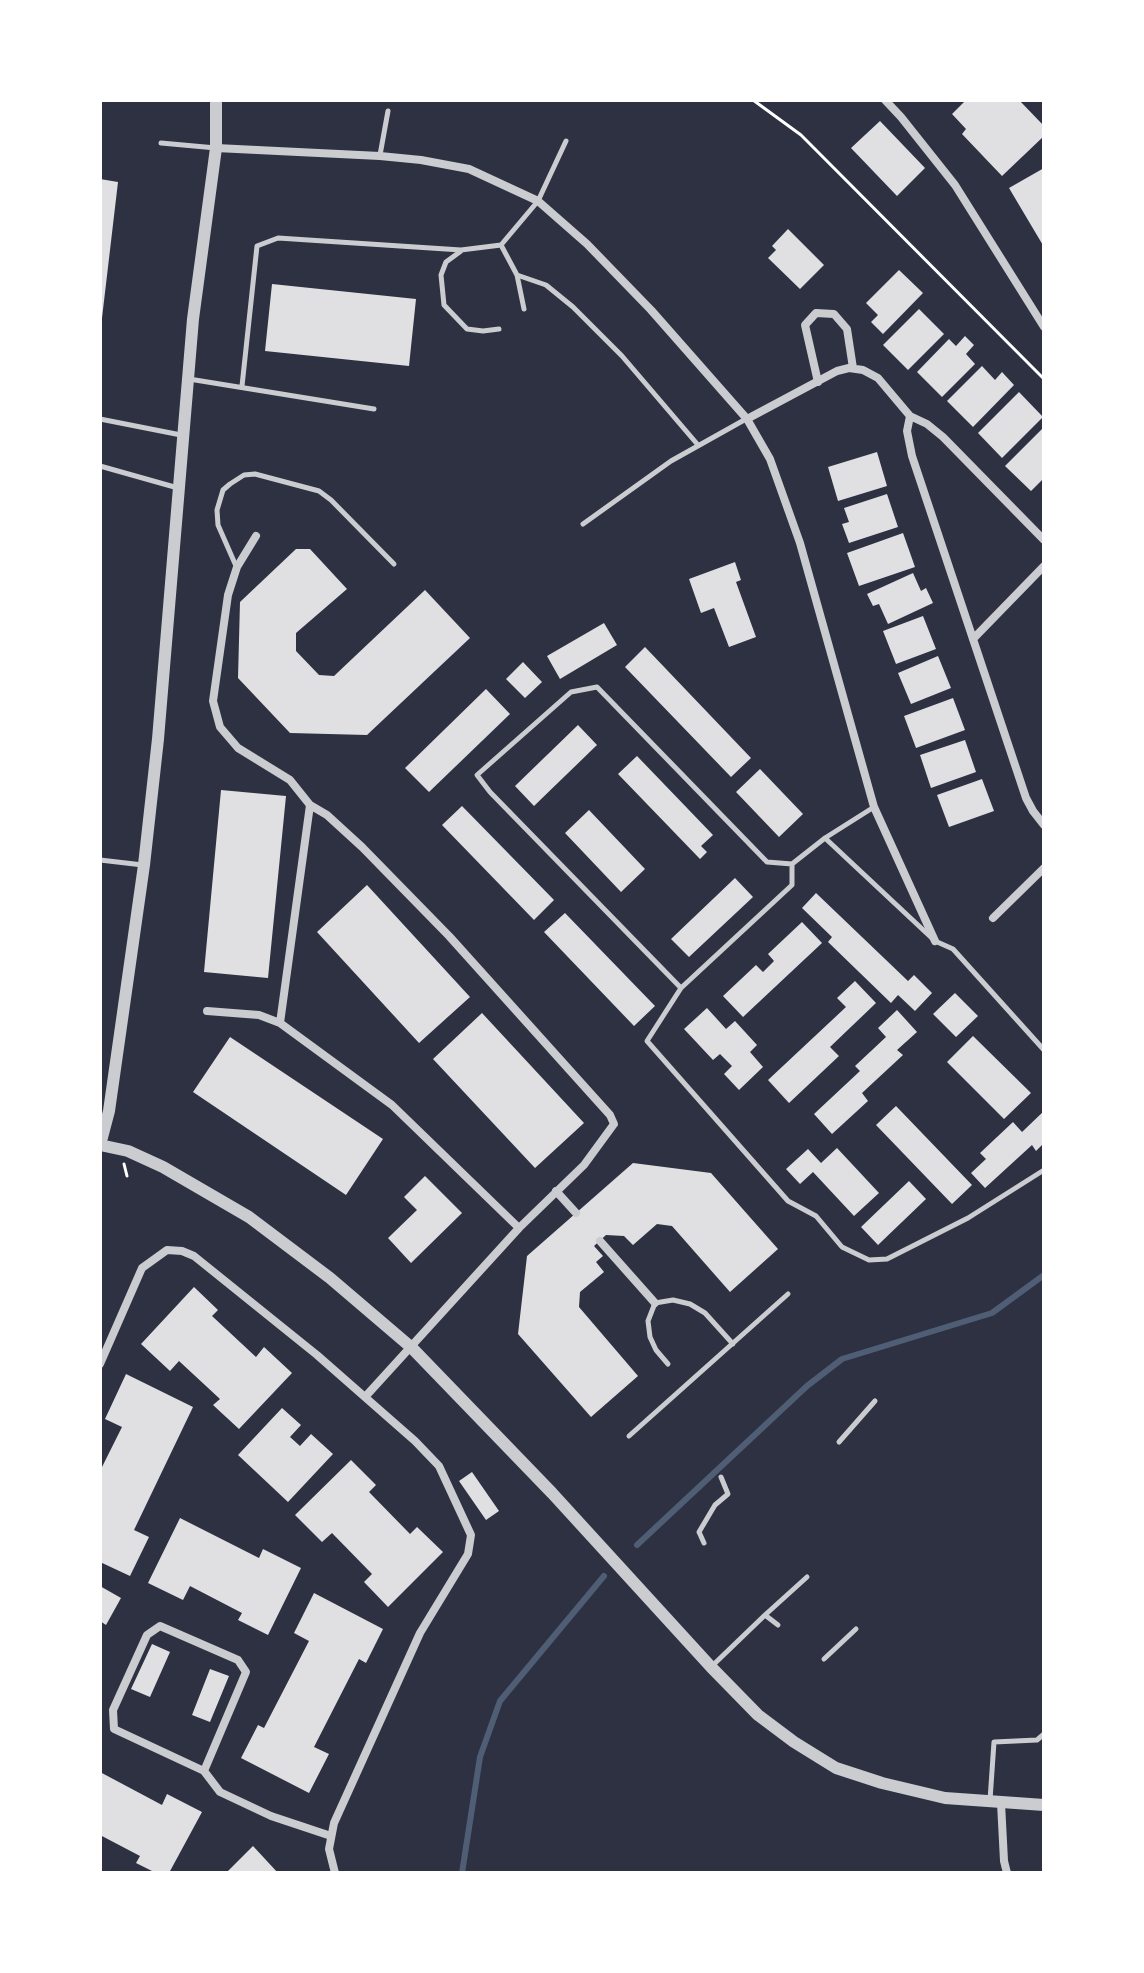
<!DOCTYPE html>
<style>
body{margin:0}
#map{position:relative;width:1144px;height:1973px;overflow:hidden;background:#2d3142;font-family:"Varela Round",sans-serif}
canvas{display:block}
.frame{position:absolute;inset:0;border:102px solid #fff;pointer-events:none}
</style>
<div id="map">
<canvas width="1144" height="1973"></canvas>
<div class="frame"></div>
</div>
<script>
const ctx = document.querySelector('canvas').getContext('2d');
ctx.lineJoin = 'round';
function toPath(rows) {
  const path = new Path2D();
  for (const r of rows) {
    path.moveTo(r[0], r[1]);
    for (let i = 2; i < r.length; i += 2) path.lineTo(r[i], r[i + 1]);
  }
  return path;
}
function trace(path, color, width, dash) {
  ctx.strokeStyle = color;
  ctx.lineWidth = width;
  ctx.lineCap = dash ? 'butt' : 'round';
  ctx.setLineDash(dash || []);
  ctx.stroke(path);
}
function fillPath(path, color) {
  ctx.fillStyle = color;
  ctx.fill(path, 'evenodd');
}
const stream = toPath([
 [637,1545,807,1386,842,1359,992,1313,1044,1275],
 [462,1873,480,1757,500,1701,604,1576]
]);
const building = toPath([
 [966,100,1019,100,1044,126,1044,136,1002,176,962,134,966,129,952,114],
 [880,121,925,168,897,196,851,148],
 [1044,168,1044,247,1009,188],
 [100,179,118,182,102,318,100,318],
 [788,229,824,265,800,289,768,258,776,250,772,246],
 [899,270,923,293,883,334,871,322,878,315,866,303],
 [272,284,416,299,409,366,265,351],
 [919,309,944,334,908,370,883,345],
 [965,336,974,345,966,354,975,364,942,397,917,372,949,339,956,346],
 [982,366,995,380,1002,372,1014,385,973,427,947,401],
 [1019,392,1043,417,1002,458,978,433],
 [1044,427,1044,478,1031,491,1005,466],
 [877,452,887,486,838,501,828,467],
 [887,494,898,527,849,543,842,524,849,522,844,508],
 [903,533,915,567,859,586,847,553],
 [296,549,310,549,347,589,296,633,296,651,319,675,334,676,425,590,470,638,367,735,290,733,238,678,240,602],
 [735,562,741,580,736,582,756,637,729,647,714,608,701,613,689,579],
 [913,573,921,591,926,588,933,603,888,624,879,604,873,606,867,594],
 [923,616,936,649,896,664,883,631],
 [604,623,617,645,560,679,547,656],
 [645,647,751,758,731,777,625,667],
 [938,656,951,688,911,704,898,673],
 [523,662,542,682,525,698,506,679],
 [486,689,510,714,429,792,405,768],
 [953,698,965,730,916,748,904,716],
 [578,725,597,745,534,806,515,786],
 [965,740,976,772,931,788,920,755],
 [637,756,713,835,701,846,707,852,700,859,618,774],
 [760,769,803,814,779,837,736,792],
 [982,779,994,811,949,827,937,795],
 [221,790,286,796,268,978,204,972],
 [462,806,554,900,534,920,442,825],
 [589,810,645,869,621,892,565,833],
 [735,878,753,897,689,957,671,939],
 [367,885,470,997,419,1043,317,932],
 [816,893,908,981,914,975,932,993,915,1011,898,995,891,1003,828,942,832,937,802,908],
 [565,913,655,1006,634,1026,544,932],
 [802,922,822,943,743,1017,723,996,756,965,763,972,774,961,768,954],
 [855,981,876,1003,830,1047,839,1056,789,1103,768,1080,846,1007,837,998],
 [955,993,978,1016,956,1037,933,1014],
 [707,1008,726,1029,735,1021,757,1045,750,1052,763,1067,739,1090,724,1074,732,1066,720,1054,713,1060,684,1029],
 [897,1010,917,1032,897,1050,903,1055,862,1093,868,1101,832,1134,814,1114,860,1071,855,1066,886,1037,878,1028],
 [482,1013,584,1123,535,1168,433,1059],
 [973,1036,1031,1093,1004,1119,947,1062],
 [230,1037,383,1139,346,1195,193,1092],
 [896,1106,972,1185,952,1204,876,1125],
 [1044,1111,1044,1143,1036,1151,1032,1145,985,1188,971,1173,986,1159,980,1153,1013,1122,1022,1132],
 [837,1148,879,1193,854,1216,813,1172,800,1184,786,1169,808,1149,821,1163],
 [633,1163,711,1173,778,1249,730,1292,672,1226,657,1224,633,1245,624,1236,606,1235,594,1246,603,1256,596,1262,604,1272,580,1292,579,1307,638,1376,591,1417,518,1334,527,1256],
 [425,1176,462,1213,411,1263,388,1238,417,1210,404,1197],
 [909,1181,926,1199,878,1245,861,1227],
 [194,1287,218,1310,212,1316,256,1357,264,1347,292,1373,239,1429,213,1405,220,1399,179,1361,170,1371,141,1344],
 [126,1374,193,1407,134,1530,149,1537,130,1576,100,1562,100,1471,122,1427,105,1419],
 [282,1408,301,1425,290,1437,300,1446,311,1434,333,1454,288,1502,238,1455],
 [351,1460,376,1485,369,1492,410,1534,417,1527,443,1552,388,1607,364,1582,372,1574,332,1533,322,1542,295,1515],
 [472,1472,499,1511,486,1520,459,1481],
 [180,1518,259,1558,263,1549,301,1568,268,1635,238,1620,242,1613,190,1586,183,1600,148,1583],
 [100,1586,121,1598,106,1625,100,1621],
 [314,1593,383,1629,366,1663,359,1659,314,1747,329,1754,309,1793,241,1758,258,1725,264,1728,309,1641,294,1633],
 [152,1644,170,1652,150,1697,131,1689],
 [210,1669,229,1676,210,1722,192,1715],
 [100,1772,162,1805,167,1794,202,1812,169,1873,156,1873,136,1863,140,1856,100,1835],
 [253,1846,278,1873,228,1873,227,1872]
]);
const path = toPath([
 [753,100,801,135,1044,379],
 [124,1164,127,1176]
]);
const service = toPath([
 [566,141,538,201,501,245,517,275,546,285,573,307,622,356,698,445],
 [161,143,216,148],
 [380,155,388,111],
 [461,251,446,262,441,275,444,305,467,329,483,331,499,329],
 [517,275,524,309],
 [189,379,374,409],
 [242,386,257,246,278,238,461,250,501,245],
 [100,419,181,435],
 [100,466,178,488],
 [583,524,671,461,746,419],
 [236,566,218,525,217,510,223,490,230,484,244,475,255,474,319,491,331,500,394,564],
 [825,838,935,941,953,949,1044,1050],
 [100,860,143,865],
 [792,864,792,885,681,988,647,1041,788,1201,816,1216,842,1247,869,1260,887,1259,968,1218,1044,1170],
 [681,988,490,792,477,775,571,692,597,687,767,862,792,864,825,838,874,807],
 [668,1364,656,1350,650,1337,648,1321,655,1303,673,1300,690,1304,705,1313,733,1344],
 [629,1436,788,1294],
 [839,1442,875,1401],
 [704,1543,699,1532,715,1505,728,1494,721,1477],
 [765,1615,807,1577],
 [824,1659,856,1629],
 [711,1667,765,1615,778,1625],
 [990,1800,994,1742,1037,1740,1044,1734]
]);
const minor = toPath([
 [885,100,901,117,955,185,1044,327],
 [216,148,380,156,421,160,469,169,538,201,587,244,651,310,747,419,770,459,800,543,874,807,935,941],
 [818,382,805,325,816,313,834,314,847,329,853,368],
 [910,416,927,424,943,437,1044,540],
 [747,419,837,371,849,368,863,370,878,378,910,416,907,431,912,456,1026,798,1033,811,1044,825],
 [256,536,237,567,228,595,213,701,220,727,238,748,290,780,310,805,280,1023],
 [973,639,1044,566],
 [310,805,327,815,362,847,449,936,610,1115,614,1124,584,1165,519,1228,365,1397],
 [993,918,1044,868],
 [207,1011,259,1015,280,1023,392,1105,519,1228],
 [556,1191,576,1213],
 [600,1241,655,1303],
 [100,1364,142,1268,167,1250,182,1251,194,1256,317,1355,415,1441,439,1466,471,1535,468,1554,420,1633,334,1823,329,1849,335,1873],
 [204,1771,114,1729,113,1710,147,1635,160,1626,238,1660,246,1672,204,1771,220,1792,271,1816,331,1836],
 [1001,1803,1004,1861,1007,1873]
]);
const tertiary = toPath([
 [216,100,216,148,193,319,158,739,144,865,109,1111,100,1145,128,1151,163,1167,249,1217,330,1278,412,1348,552,1493,711,1667,758,1715,794,1742,836,1768,882,1783,945,1798,1044,1805]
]);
trace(stream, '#4f5d75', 6);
fillPath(building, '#e0e0e3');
trace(path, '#fff', 3);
trace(service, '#caccd0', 5);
trace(minor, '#caccd0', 8);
trace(tertiary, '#caccd0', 12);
</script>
